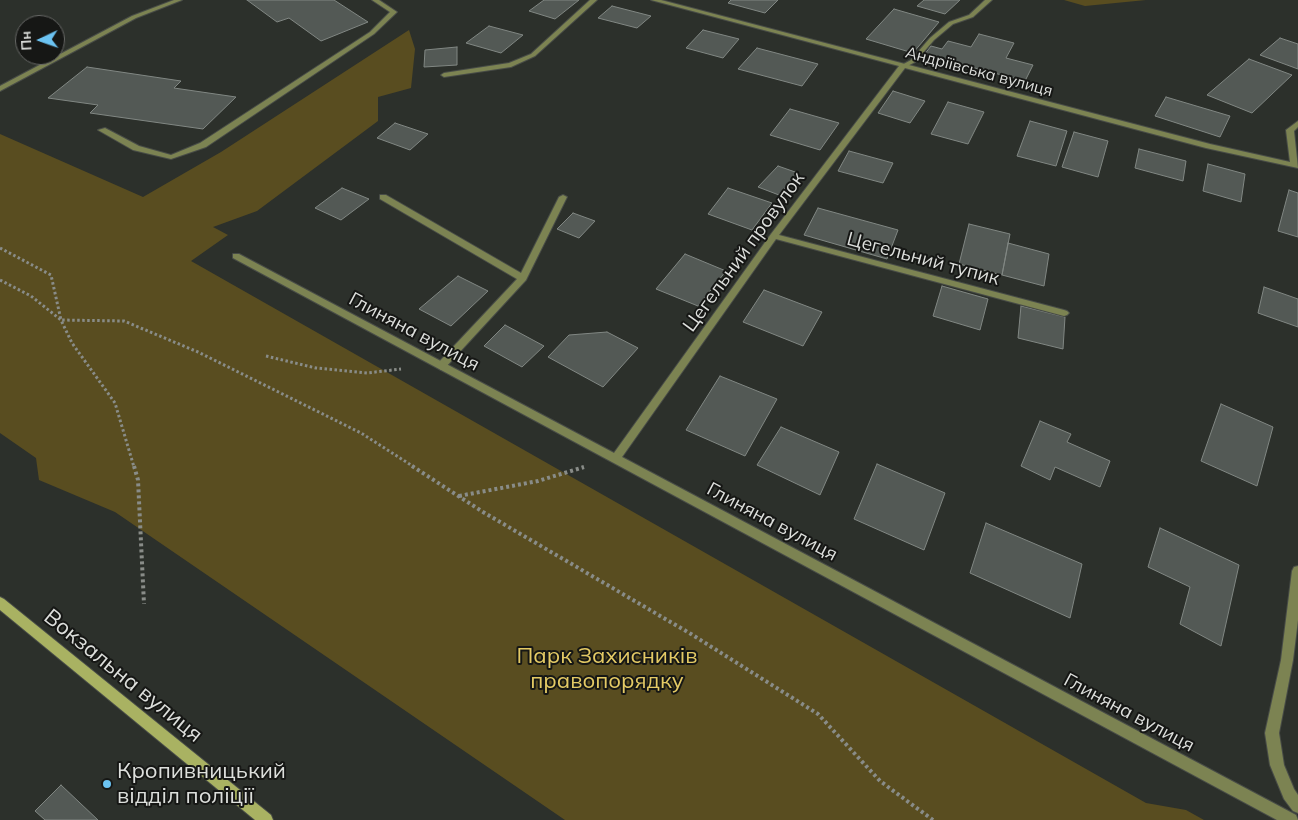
<!DOCTYPE html>
<meta charset="utf-8">
<style>
body{margin:0}
#map{position:relative;width:1298px;height:820px;overflow:hidden;background:#2c302b;font-family:Mulish,sans-serif}
canvas{display:block}
.north{position:absolute;left:15px;top:15px;width:50px;height:50px;box-sizing:border-box;background:#161715;border:1px solid #666765;border-radius:50%;rotate:267deg;font-size:14px;font-weight:700;line-height:20px;text-align:center;color:#dddfdc}
.north::after{content:'';display:block;margin:auto;width:18px;height:22px;background:#6bc3f2;clip-path:polygon(50% 0,100% 100%,50% 72%,0 100%)}
</style>
<div id="map">
<canvas width="1298" height="820"></canvas>
<div class="north">Пн</div>
</div>
<script>
const ctx = document.querySelector('canvas').getContext('2d');
ctx.lineJoin = 'round';
function fillPath(path, color) {
  ctx.fillStyle = color;
  ctx.fill(path, 'evenodd');
}
function toPath(rows) {
  const path = new Path2D();
  for (const r of rows) {
    path.moveTo(r[0], r[1]);
    for (let i = 2; i < r.length; i += 2) path.lineTo(r[i], r[i + 1]);
  }
  return path;
}
function trace(path, color, width, dash) {
  ctx.strokeStyle = color;
  ctx.lineWidth = width;
  ctx.lineCap = dash ? 'butt' : 'round';
  ctx.setLineDash(dash || []);
  ctx.stroke(path);
}
function label(font, color, halo, rows, align = 'center') {
  ctx.font = font + ' Mulish,sans-serif';
  ctx.lineWidth = 4;
  ctx.setLineDash([]);
  ctx.textBaseline = 'middle';
  ctx.strokeStyle = halo;
  ctx.fillStyle = color;
  for (const [text, x, y, turn = 0] of rows) {
    ctx.save();
    ctx.translate(x, y);
    ctx.rotate((+turn || 0) * Math.PI / 180);
    ctx.textAlign = isNaN(turn) ? turn : align;
    if (halo) ctx.strokeText(text, 0, 0);
    ctx.fillText(text, 0, 0);
    ctx.restore();
  }
}
const green = toPath([
 [1064,0,1146,0,1085,6],
 [409,30,415,49,411,88,378,97,378,121,257,211,213,227,228,235,191,261,1146,803,1186,810,1204,820,565,820,115,512,39,480,36,458,0,433,0,134,143,197,221,152]
]);
const building = toPath([
 [247,0,334,0,368,22,321,41,289,18,277,22,247,0],
 [544,0,579,0,555,19,529,11,544,0],
 [731,0,778,0,765,13,728,3,731,0],
 [924,0,960,0,945,14,917,6,924,0],
 [612,6,651,16,637,28,598,18,612,6],
 [894,9,939,22,913,53,866,39,894,9],
 [489,26,523,35,501,53,466,43,489,26],
 [703,30,739,39,723,58,686,48,703,30],
 [979,34,1014,43,1006,58,1033,65,1025,81,924,55,931,46,942,49,948,41,971,47,979,34],
 [1280,38,1298,44,1298,69,1260,55,1280,38],
 [457,47,457,65,424,67,425,50,457,47],
 [757,48,818,64,802,86,738,69,757,48],
 [1249,59,1292,75,1252,113,1207,95,1249,59],
 [87,67,181,81,174,88,236,97,203,129,90,113,98,105,48,98,87,67],
 [893,91,925,101,910,123,878,113,893,91],
 [1166,97,1230,116,1220,137,1155,116,1166,97],
 [948,102,984,112,968,144,931,134,948,102],
 [790,109,839,123,820,150,770,135,790,109],
 [1030,121,1067,131,1056,166,1017,156,1030,121],
 [395,123,428,134,410,150,377,138,395,123],
 [1074,132,1108,141,1098,177,1062,167,1074,132],
 [1139,149,1186,161,1183,181,1135,168,1139,149],
 [849,151,893,163,883,183,838,171,849,151],
 [1208,164,1245,174,1241,202,1203,191,1208,164],
 [778,166,798,173,779,195,758,187,778,166],
 [342,188,369,199,341,220,315,208,342,188],
 [728,188,772,203,752,230,708,214,728,188],
 [1289,190,1298,193,1298,237,1278,231,1289,190],
 [818,208,898,230,887,259,804,235,818,208],
 [573,213,595,221,579,238,557,229,573,213],
 [969,224,1010,234,1002,275,959,264,969,224],
 [1008,243,1049,254,1044,286,1002,275,1008,243],
 [685,254,726,271,698,306,656,289,685,254],
 [458,276,488,291,451,326,419,309,458,276],
 [942,286,988,299,980,330,933,316,942,286],
 [1264,287,1298,299,1298,327,1258,313,1264,287],
 [764,290,822,312,803,346,743,322,764,290],
 [1021,306,1065,317,1063,349,1018,338,1021,306],
 [505,325,544,346,522,367,484,346,505,325],
 [607,332,638,348,603,387,548,357,569,335,607,332],
 [720,376,777,399,745,456,686,430,720,376],
 [1221,404,1273,427,1257,486,1201,461,1221,404],
 [1040,421,1071,434,1067,442,1110,461,1100,487,1055,467,1050,480,1021,466,1040,421],
 [781,427,839,452,820,495,757,465,781,427],
 [877,464,945,493,924,550,854,519,877,464],
 [986,523,1082,564,1070,618,970,573,986,523],
 [1160,528,1239,565,1221,646,1180,624,1190,587,1148,567,1160,528],
 [61,785,98,820,45,820,35,811,61,785]
]);
const pathFar1 = toPath([
 [0,248,51,275,61,320,124,321,198,352,361,433,414,467],
 [0,280,31,296,61,320,72,343,115,403,134,467],
 [266,356,316,368,367,373,401,369]
]);
const path = toPath([
 [134,466,138,480,144,604],
 [412,466,483,512,691,634,818,714,880,781,933,820],
 [459,496,538,481,584,467]
]);
const service = toPath([
 [174,0,182,0,136,18,0,91,0,86,132,16,174,0],
 [372,0,379,0,397,12,374,34,206,147,171,159,133,150,98,130,105,128,139,146,171,155,200,143,370,32,390,12,372,0],
 [985,0,992,0,973,17,953,24,934,40,915,62,904,68,900,68,900,66,911,60,930,38,949,22,969,15,985,0],
 [380,195,386,195,521,273,559,197,563,195,567,197,526,280,444,369,441,370,436,366,438,363,517,279,380,199,380,195]
]);
const minor = toPath([
 [590,0,597,0,535,56,511,67,444,77,441,75,444,73,509,63,531,54,590,0],
 [651,0,661,0,1210,144,1290,162,1286,130,1298,121,1298,127,1294,131,1298,168,1206,148,905,68,779,235,1064,310,1067,311,1069,313,1067,315,1064,316,776,239,622,457,1296,815,1298,820,1277,820,233,258,233,254,239,254,614,453,771,234,899,66,651,0]
]);
const tertiary = toPath([
 [1298,566,1298,620,1293,660,1279,733,1284,765,1294,789,1298,795,1298,813,1293,811,1284,799,1270,765,1265,733,1281,660,1292,571,1294,567,1298,566]
]);
const secondary = toPath([
 [0,597,4,599,271,815,273,820,255,820,0,610,0,597]
]);
const markers = [
 [107,784,5,"#6bc3f2"]
];
const farStreetnames = [
 ["Андріївська вулиця",979,72,15]
];
const streetNames = [
 ["Цегельний провулок",744,252,-54],
 ["Цегельний тупик",923,259,15],
 ["Глиняна вулиця",414,332,28],
 ["Глиняна вулиця",772,522,28],
 ["Глиняна вулиця",1129,713,28]
];
const nearParknames = [
 ["Парк Захисників",607,656],
 ["правопорядку",607,681]
];
const nearStreetnames = [
 ["Вокзальна вулиця",123,676,39]
];
const nearPoinames = [
 ["Кропивницький",117,771],
 ["відділ поліції",117,796]
];
fillPath(green, '#594d20');
fillPath(building, '#535955');
trace(building, '#818783', 1);
trace(service, '#484c47', 2);
trace(minor, '#484c47', 2);
trace(tertiary, '#484c47', 2);
trace(secondary, '#484c47', 2);
trace(pathFar1, '#898c88', 3, [2.5, 2.5]);
trace(path, '#898c88', 4, [3, 3]);
fillPath(service, '#7c8352');
fillPath(minor, '#7c8352');
fillPath(tertiary, '#7c8352');
fillPath(secondary, '#a9b262');
for (const [x, y, r, color] of markers) {
  const dot = new Path2D();
  dot.arc(x, y, r, 0, 2 * Math.PI);
  ctx.fillStyle = color;
  ctx.fill(dot);
  trace(dot, '#161715', 2);
}
label('16px', '#dddfdc', '#161715', farStreetnames);
label('19px', '#dddfdc', '#161715', streetNames);
label('22px', '#e4ca65', '#161715', nearParknames);
label('22px', '#dddfdc', '#161715', nearStreetnames);
label('22px', '#dddfdc', '#161715', nearPoinames, 'left');
</script>
